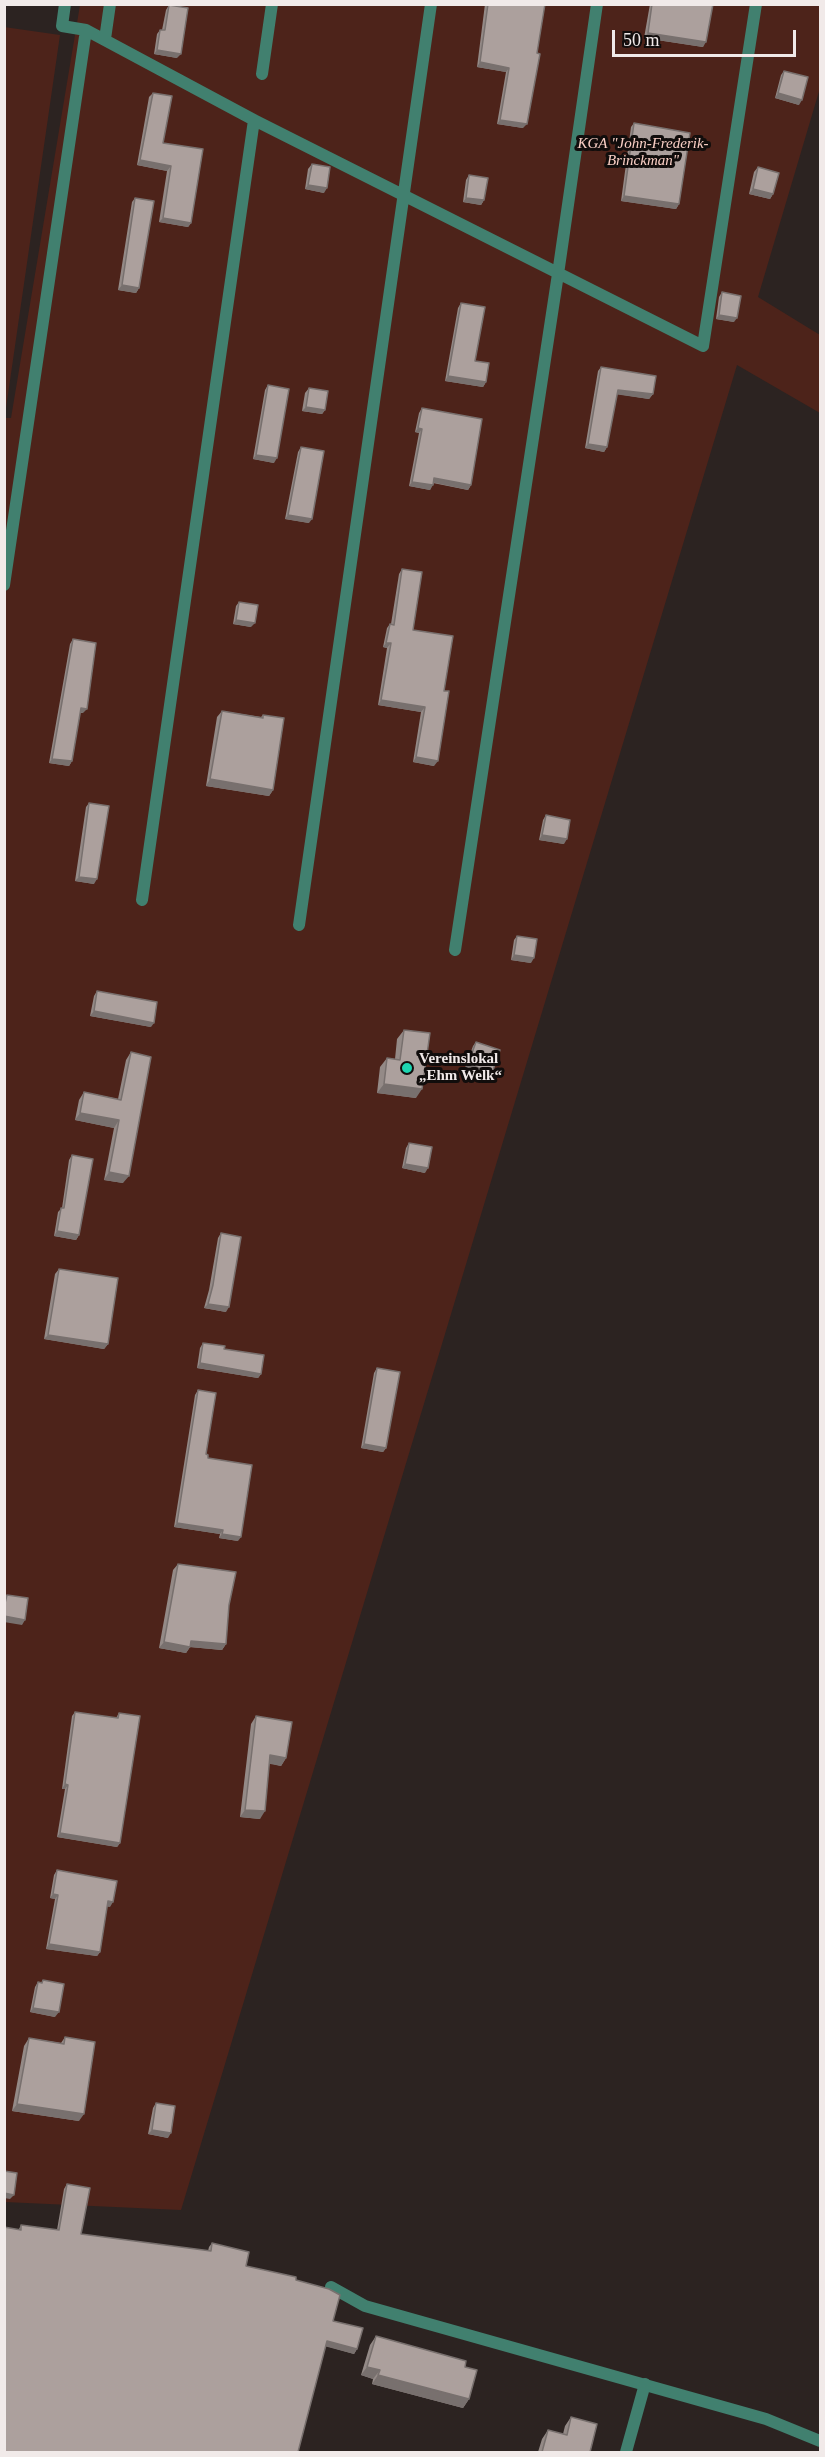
<!DOCTYPE html>
<meta charset="utf-8">
<style>
body{margin:0}
#map{position:relative;width:825px;height:2457px;overflow:hidden;background:#2c2321;font-family:Georgia,serif}
canvas{display:block}
.frame{position:absolute;inset:0;border:6px solid #f1eae9;pointer-events:none}
.scale{position:absolute;left:612px;top:30px;width:184px;height:27px;box-sizing:border-box;border:3px solid #f1eae9;border-top:0;padding-left:8px;font-size:18px;line-height:21px;white-space:nowrap;color:#f1eae9;-webkit-text-stroke:4px #110d0c;paint-order:stroke}
</style>
<div id="map">
<canvas width="825" height="2457"></canvas>
<div class="frame"></div>
<div class="scale">50 m</div>
</div>
<script>
const ctx = document.querySelector('canvas').getContext('2d');
ctx.lineJoin = 'round';
function fillPath(path, color) {
  ctx.fillStyle = color;
  ctx.fill(path, 'evenodd');
}
function toPath(rows) {
  const path = new Path2D();
  for (const r of rows) {
    path.moveTo(r[0], r[1]);
    for (let i = 2; i < r.length; i += 2) path.lineTo(r[i], r[i + 1]);
  }
  return path;
}
function trace(path, color, width, dash) {
  ctx.strokeStyle = color;
  ctx.lineWidth = width;
  ctx.lineCap = dash ? 'butt' : 'round';
  ctx.setLineDash(dash || []);
  ctx.stroke(path);
}
function label(font, color, halo, rows, align = 'center') {
  ctx.font = font + ' Georgia,serif';
  ctx.lineWidth = 6;
  ctx.setLineDash([]);
  ctx.textBaseline = 'middle';
  ctx.strokeStyle = halo;
  ctx.fillStyle = color;
  for (const [text, x, y, turn = 0] of rows) {
    ctx.save();
    ctx.translate(x, y);
    ctx.rotate((+turn || 0) * Math.PI / 180);
    ctx.textAlign = isNaN(turn) ? turn : align;
    if (halo) ctx.strokeText(text, 0, 0);
    ctx.fillText(text, 0, 0);
    ctx.restore();
  }
}
const green = toPath([
 [80,5,820,5,820,88,758,297,820,335,820,413,737,365,181,2210,5,2202,4,418,11,418],
 [4,27,60,35,5,415,4,415]
]);
const lane = toPath([
 [65,4,62,26,86,30],
 [105,39,110,4],
 [262,74,272,4],
 [4,585,86,30,254,120,703,346,756,4],
 [142,900,254,120],
 [299,925,431,4],
 [455,950,558,274,597,4],
 [331,2287,365,2306,766,2419,820,2441]
]);
const street = toPath([
 [626,2452,645,2384]
]);
const wall = toPath([
 [485,4,545,4,523,128,497,124,506,72,477,67],
 [650,4,713,4,703,47,644,38],
 [169,5,177,58,154,54,157,34,160,30,162,30,166,10],
 [784,71,799,105,775,98,781,75],
 [153,93,163,143,191,223,188,227,159,222,167,171,137,165,149,97],
 [634,123,679,204,676,209,621,201,631,127],
 [312,164,324,193,305,189,308,169],
 [758,167,773,194,770,199,749,194,754,172],
 [469,175,484,200,481,205,463,202,466,180],
 [135,198,139,288,136,293,118,290,132,202],
 [722,292,734,322,716,319,719,297],
 [461,303,475,361,486,382,483,387,445,381,458,308],
 [601,367,653,394,649,399,617,394,607,447,604,452,585,448,598,371],
 [268,385,274,463,253,459,265,390],
 [309,388,325,410,322,414,302,411,305,393],
 [422,408,471,485,468,490,433,483,430,490,409,486,419,433,415,432,419,413],
 [301,447,309,523,285,519,298,452],
 [402,569,413,630,444,691,434,766,413,762,421,712,378,705,387,648,383,647,387,628,390,624,391,624,399,574],
 [239,602,251,627,233,624,236,606],
 [73,639,83,713,80,713,72,761,69,766,49,763,70,644],
 [222,711,261,717,263,715,273,790,269,796,206,786,217,717],
 [89,803,94,884,75,881,86,807],
 [546,815,564,844,539,840,543,820],
 [517,936,531,963,511,960,514,940],
 [97,991,151,1027,90,1016,94,996],
 [404,1030,416,1098,377,1093,380,1067,387,1058,395,1059,397,1039],
 [476,1042,489,1077,465,1068,473,1046],
 [131,1052,123,1183,104,1180,114,1128,75,1120,79,1100,84,1092,118,1099,126,1060],
 [409,1143,425,1173,402,1168,406,1148],
 [72,1155,79,1235,76,1240,54,1236,58,1212,62,1208,69,1160],
 [221,1233,226,1312,204,1308,209,1290,218,1238],
 [59,1269,108,1344,104,1349,44,1339,55,1274],
 [203,1343,224,1349,261,1374,258,1378,197,1368,200,1348],
 [377,1368,386,1448,383,1452,361,1448,374,1373],
 [198,1390,206,1454,238,1541,219,1538,220,1534,174,1527,195,1395],
 [178,1564,229,1605,226,1644,222,1650,190,1647,186,1653,159,1648,173,1570],
 [75,1712,116,1718,119,1713,120,1843,117,1847,57,1837,65,1789,62,1789,72,1716],
 [256,1716,286,1758,281,1766,269,1763,260,1819,240,1817,251,1724],
 [57,1870,110,1907,107,1906,100,1952,97,1956,46,1949,55,1899,50,1898,54,1875],
 [43,1980,55,2017,30,2012,35,1987,38,1982,41,1983],
 [65,2037,79,2121,12,2111,24,2046,29,2038,61,2043],
 [156,2103,168,2138,148,2134,153,2108],
 [67,2184,81,2234,208,2251,209,2247,212,2243,246,2266,296,2280,357,2349,354,2354,326,2346,19,2229,21,2225,57,2230,64,2189],
 [376,2336,465,2367,469,2399,463,2408,372,2384,373,2379,361,2375,370,2345],
 [571,2417,590,2452,538,2452,542,2439,548,2430,563,2434,565,2426]
]);
const shadedWall = toPath([
 [648,33,706,42,703,47,644,38],
 [157,50,181,54,177,58,154,54],
 [480,62,509,68,506,72,477,67],
 [778,93,802,100,799,105,775,98],
 [500,120,527,124,523,128,497,124],
 [140,160,171,166,167,171,137,165],
 [308,185,327,188,324,193,305,189],
 [753,189,773,194,770,199,749,194],
 [624,196,679,204,676,209,621,201],
 [466,198,484,200,481,205,463,202],
 [163,218,191,223,188,227,159,222],
 [122,285,139,288,136,293,118,290],
 [719,315,737,318,734,322,716,319],
 [448,376,486,382,483,387,445,381],
 [618,390,653,394,649,399,614,394],
 [306,407,325,410,322,414,302,411],
 [418,428,422,429,419,433,415,432],
 [588,444,607,447,604,452,585,448],
 [256,455,277,458,274,463,253,459],
 [434,478,471,485,468,490,431,482],
 [412,482,433,485,430,490,409,486],
 [288,515,312,519,309,523,285,519],
 [236,620,255,623,251,627,233,624],
 [386,643,391,643,387,648,383,647],
 [381,700,425,707,421,712,378,705],
 [81,708,87,709,83,713,78,712],
 [416,757,438,761,434,766,413,762],
 [52,759,72,761,69,766,49,763],
 [210,779,273,790,269,796,206,786],
 [542,835,567,839,564,844,539,840],
 [79,877,97,879,94,884,75,881],
 [514,955,534,958,531,963,511,960],
 [94,1011,154,1023,151,1027,90,1016],
 [468,1064,492,1073,489,1077,465,1068],
 [384,1084,422,1089,416,1098,377,1093],
 [80,1113,119,1120,114,1128,75,1120],
 [405,1164,428,1168,425,1173,402,1168],
 [109,1172,129,1176,123,1183,104,1180],
 [57,1231,79,1235,76,1240,54,1236],
 [208,1304,229,1307,226,1312,204,1308],
 [48,1335,108,1344,104,1349,44,1339],
 [200,1363,261,1374,258,1378,197,1368],
 [364,1444,386,1448,383,1452,361,1448],
 [177,1523,223,1530,220,1534,174,1527],
 [222,1534,241,1537,238,1541,219,1538],
 [4,1616,25,1620,22,1625,4,1622],
 [191,1641,226,1644,222,1650,190,1647,186,1653,159,1648,164,1642],
 [270,1755,286,1758,281,1766,265,1763],
 [65,1784,68,1785,65,1789,62,1789],
 [245,1810,265,1811,260,1819,240,1817],
 [60,1833,120,1843,117,1847,57,1837],
 [53,1894,58,1895,55,1899,50,1898],
 [108,1901,113,1902,110,1907,105,1906],
 [49,1944,100,1952,97,1956,46,1949],
 [33,2008,59,2012,55,2017,30,2012],
 [17,2104,84,2114,79,2121,12,2111],
 [152,2130,171,2133,168,2138,148,2134],
 [4,2193,14,2195,10,2199,4,2198],
 [327,2341,357,2349,354,2354,324,2346],
 [367,2367,380,2370,373,2379,361,2375],
 [378,2375,469,2399,463,2408,372,2384]
]);
const building = toPath([
 [488,4,545,4,537,53,540,54,527,124,500,120,509,68,480,62,488,4],
 [652,4,713,4,706,42,648,33,652,4],
 [169,5,188,8,181,54,157,50,160,30,165,30,169,5],
 [784,71,808,77,802,100,778,93,784,71],
 [153,93,172,96,163,143,203,149,191,223,163,218,171,166,140,160,153,93],
 [634,123,690,133,679,204,624,196,634,123],
 [312,164,330,167,327,188,308,185,312,164],
 [758,167,779,173,773,194,753,189,758,167],
 [469,175,488,178,484,200,466,198,469,175],
 [135,198,154,201,139,288,122,285,135,198],
 [722,292,741,296,737,318,719,315,722,292],
 [461,303,485,307,475,361,489,363,486,382,448,376,461,303],
 [601,367,656,376,653,394,618,390,607,447,588,444,601,367],
 [268,385,289,389,277,458,256,455,268,385],
 [309,388,328,391,325,410,306,407,309,388],
 [422,408,482,419,471,485,434,478,433,485,412,482,422,429,418,428,422,408],
 [301,447,324,451,312,519,288,515,301,447],
 [402,569,422,572,413,630,453,636,444,691,449,691,438,761,416,757,425,707,381,700,391,643,386,643,390,624,394,625,402,569],
 [239,602,258,605,255,623,236,620,239,602],
 [73,639,96,643,87,709,81,708,72,761,52,759,73,639],
 [222,711,263,718,263,715,284,718,273,790,210,779,222,711],
 [89,803,109,806,97,879,79,877,89,803],
 [546,815,570,820,567,839,542,835,546,815],
 [517,936,537,939,534,958,514,955,517,936],
 [97,991,157,1002,154,1023,94,1011,97,991],
 [404,1030,430,1033,422,1089,384,1084,387,1058,400,1060,404,1030],
 [476,1042,500,1050,492,1073,468,1064,476,1042],
 [131,1052,151,1057,129,1176,109,1172,119,1120,80,1113,84,1092,121,1100,131,1052],
 [409,1143,432,1147,428,1168,405,1164,409,1143],
 [72,1155,93,1159,79,1235,57,1231,61,1208,64,1208,72,1155],
 [221,1233,241,1237,229,1307,208,1304,213,1285,221,1233],
 [59,1269,118,1278,108,1344,48,1335,59,1269],
 [203,1343,225,1346,224,1349,264,1355,261,1374,200,1363,203,1343],
 [377,1368,400,1372,386,1448,364,1444,377,1368],
 [198,1390,216,1393,206,1454,208,1455,208,1458,252,1465,241,1537,222,1534,223,1530,177,1523,198,1390],
 [178,1564,236,1572,229,1605,226,1644,191,1641,190,1647,164,1642,178,1564],
 [7,1595,28,1598,25,1620,4,1616,4,1607,7,1595],
 [75,1712,118,1718,119,1713,140,1716,120,1843,60,1833,68,1785,65,1784,75,1712],
 [256,1716,292,1722,286,1758,270,1755,265,1811,245,1810,256,1716],
 [57,1870,117,1881,113,1902,108,1901,100,1952,49,1944,58,1895,53,1894,57,1870],
 [43,1980,64,1984,59,2012,33,2008,38,1982,42,1983,43,1980],
 [65,2037,95,2042,84,2114,17,2104,29,2038,64,2044,65,2037],
 [156,2103,175,2106,171,2133,152,2130,156,2103],
 [4,2171,17,2173,14,2195,4,2193,4,2171],
 [67,2184,90,2188,81,2234,211,2251,212,2243,249,2252,246,2266,296,2277,296,2280,329,2289,340,2295,333,2321,363,2328,357,2349,327,2341,298,2452,4,2452,4,2227,21,2230,21,2225,59,2230,67,2184],
 [376,2336,466,2361,465,2367,477,2370,469,2399,378,2375,380,2370,367,2367,376,2336],
 [571,2417,597,2424,590,2452,542,2452,548,2430,567,2435,571,2417]
]);
const markers = [
 [407,1068,6,"#1dd5b1"]
];
const parkNames = [
 ["KGA \"John-Frederik-",643,144],
 ["Brinckman\"",643,161]
];
const poiNames = [
 ["Vereinslokal",419,1059],
 ["„Ehm Welk“",419,1076]
];
fillPath(green, '#4d231a');
trace(lane, '#41806f', 12);
trace(street, '#41806f', 12);
fillPath(wall, '#948a87');
fillPath(shadedWall, '#78706e');
fillPath(building, '#aca09d');
trace(building, '#78706e', 1.5);
for (const [x, y, r, color] of markers) {
  const dot = new Path2D();
  dot.arc(x, y, r, 0, 2 * Math.PI);
  ctx.fillStyle = color;
  ctx.fill(dot);
  trace(dot, '#110d0c', 2);
}
label('italic 15px', '#facfc5', '#110d0c', parkNames);
label('bold 15px', '#f1eae9', '#110d0c', poiNames, 'left');
</script>
